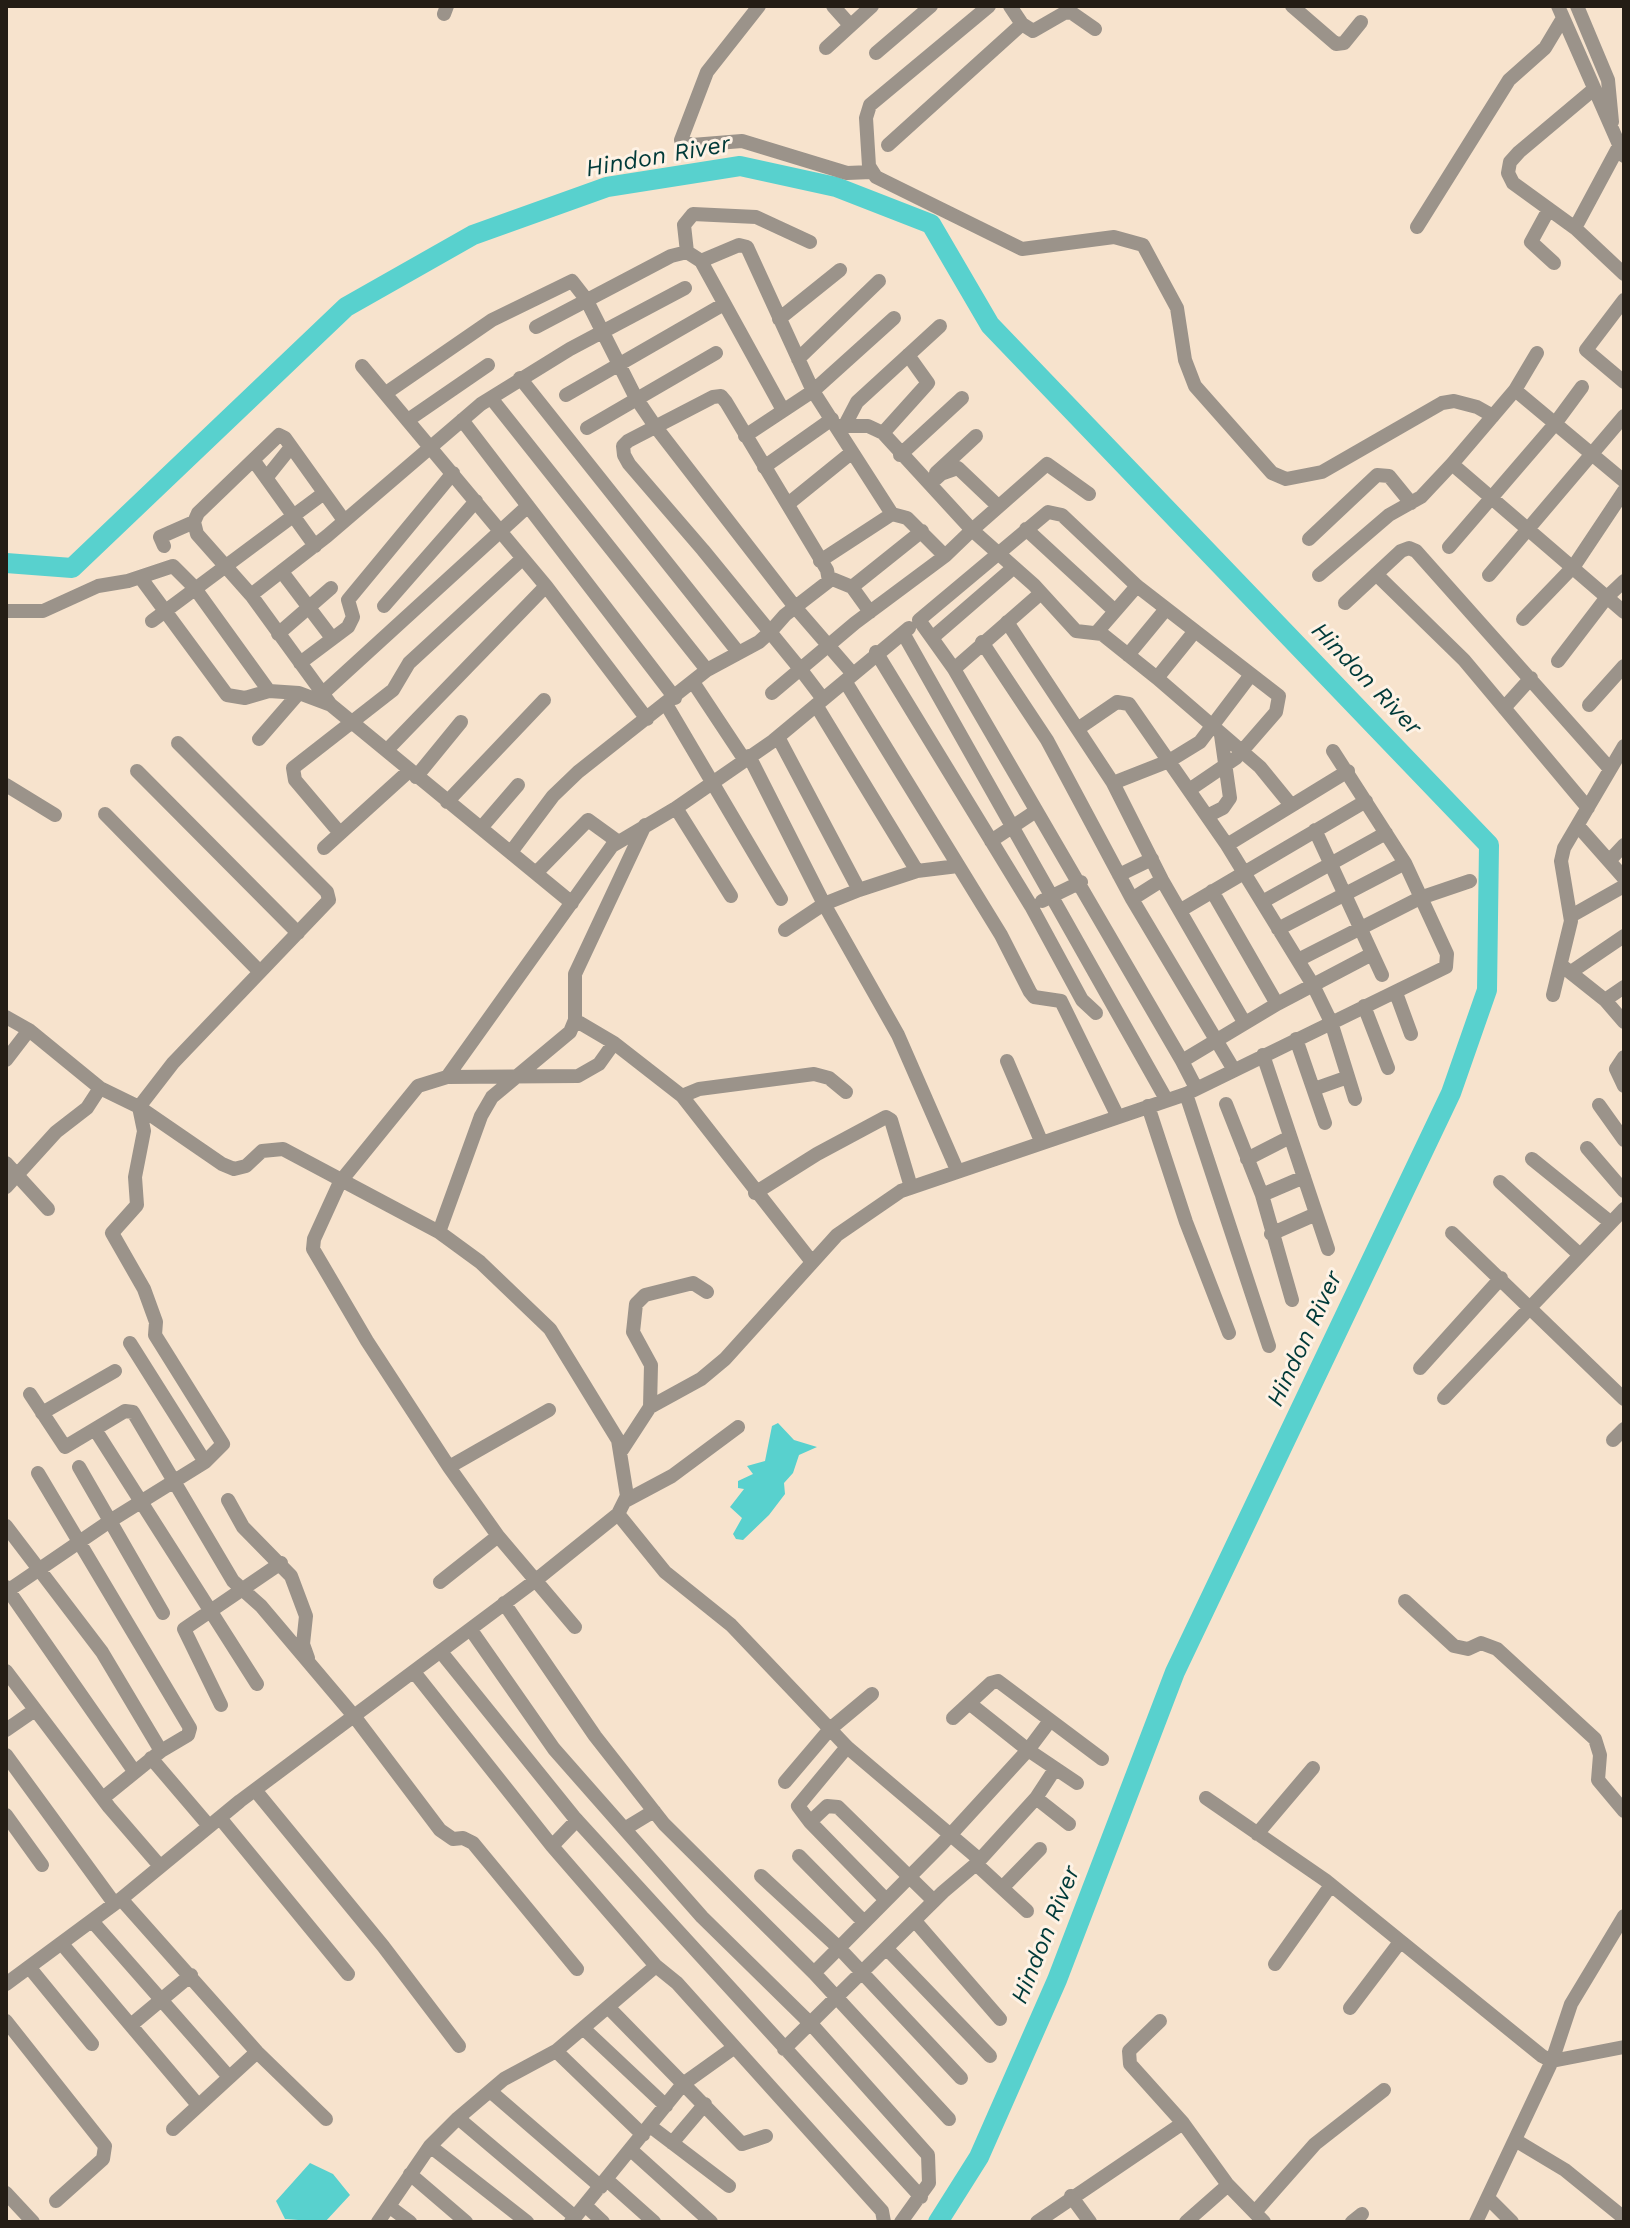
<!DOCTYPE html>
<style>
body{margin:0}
#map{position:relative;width:1630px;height:2228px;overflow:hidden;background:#f7e3cd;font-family:"Work Sans",sans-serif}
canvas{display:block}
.frame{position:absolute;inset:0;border:8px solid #241d15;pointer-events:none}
</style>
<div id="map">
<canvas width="1630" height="2228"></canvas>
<div class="frame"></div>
</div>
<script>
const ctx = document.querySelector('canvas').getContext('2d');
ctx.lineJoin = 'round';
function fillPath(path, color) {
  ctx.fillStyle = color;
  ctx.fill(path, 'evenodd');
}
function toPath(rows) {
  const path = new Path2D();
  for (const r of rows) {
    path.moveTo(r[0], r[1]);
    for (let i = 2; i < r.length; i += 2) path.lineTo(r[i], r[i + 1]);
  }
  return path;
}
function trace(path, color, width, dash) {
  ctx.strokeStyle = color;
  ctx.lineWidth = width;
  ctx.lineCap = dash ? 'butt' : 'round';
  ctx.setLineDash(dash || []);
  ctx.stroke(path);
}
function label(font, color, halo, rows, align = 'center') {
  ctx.font = font + ' "Work Sans",sans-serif';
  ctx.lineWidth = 6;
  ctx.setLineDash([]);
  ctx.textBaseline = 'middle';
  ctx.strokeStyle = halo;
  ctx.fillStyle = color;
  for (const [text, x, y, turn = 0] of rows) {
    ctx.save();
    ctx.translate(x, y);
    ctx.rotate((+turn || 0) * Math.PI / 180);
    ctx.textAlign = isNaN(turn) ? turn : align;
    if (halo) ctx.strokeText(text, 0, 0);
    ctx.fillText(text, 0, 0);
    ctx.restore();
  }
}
const water = toPath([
 [778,1423,794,1440,817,1447,799,1455,793,1473,784,1483,785,1494,769,1515,743,1540,736,1539,733,1534,742,1518,730,1507,744,1489,738,1488,738,1481,753,1474,747,1466,765,1461,772,1426],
 [310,2163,333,2174,350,2195,325,2222,285,2219,276,2201]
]);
const river = toPath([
 [6,563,72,568,346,307,473,235,607,187,740,166,836,187,931,224,990,325,1489,845,1487,990,1451,1093,1175,1672,1057,1980,979,2157,938,2222]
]);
const minor = toPath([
 [759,6,707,72,681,140,692,145,742,141,847,173,871,172],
 [833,6,850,25],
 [989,6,870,105,866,118,869,166,876,177,1022,249,1114,237,1143,245,1177,308,1185,360,1195,386,1272,473,1286,479,1322,472,1442,403,1454,401,1477,407,1493,416],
 [1010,6,1022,24,1033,31,1066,12,1072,13,1095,29],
 [1292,6,1336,44,1344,43,1361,22],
 [1558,6,1624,156],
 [1577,6,1608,80,1612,122],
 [444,14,447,6],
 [826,48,872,6],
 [876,53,931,6],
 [1594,89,1519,152,1510,162,1508,173,1513,183,1575,228,1624,274],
 [888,145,1022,24],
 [1549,209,1531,242,1554,263],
 [1417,227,1509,80,1545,48,1563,18],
 [1575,228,1619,146],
 [687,252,684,225,693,214,756,217,810,242],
 [1624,300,1586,350,1624,382],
 [779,319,840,270],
 [536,327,671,256,687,252,701,261],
 [798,359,879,281],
 [362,366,546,586,647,719],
 [520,378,738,652],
 [1515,390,1624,481],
 [386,393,492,320,572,281,586,299,636,398,655,426,795,607,853,674],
 [566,395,724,304],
 [491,398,707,670],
 [783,410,701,261,739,245,747,247,813,391,892,514],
 [408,420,488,365],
 [462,420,675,698],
 [845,425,857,402,940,326],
 [587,428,716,353],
 [883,433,928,383,908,355],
 [745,436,813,391,894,318],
 [900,455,962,398],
 [254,461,315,546],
 [1452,464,1624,612],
 [764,467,832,419],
 [936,473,976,436],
 [267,477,291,447],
 [930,484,941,474,958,468,998,506],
 [1089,494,1047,464,972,530,1034,585,1076,631,1102,634,1157,678,1260,767,1291,805],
 [788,504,851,453],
 [343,519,285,438,279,435,198,513,194,522,197,534,251,595,331,705,572,903],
 [1026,529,1115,611],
 [1309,539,1377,475,1389,476,1411,503],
 [164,546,160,537,194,522],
 [1449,547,1554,425,1582,387],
 [820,561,892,514,907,518,945,556,972,530,883,433,868,426,837,426],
 [282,572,332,638],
 [1376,574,1464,660,1588,808],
 [1319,575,1389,515,1421,497,1452,464,1515,390,1537,353],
 [1489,575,1624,416],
 [140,577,227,695,245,698,269,691,299,693,331,705],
 [830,578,852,587,870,612],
 [852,587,922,531],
 [251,595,327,536,481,404,570,349,685,288],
 [1345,603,1401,551,1409,548,1416,551,1610,769],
 [384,606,476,501],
 [6,611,43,611,98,586,128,581,173,566,194,587,269,691],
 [1523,619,1574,566,1624,491],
 [152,621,324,493],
 [1007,622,1113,783,1162,880,1244,1022],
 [909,628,903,633,1166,1099],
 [1097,632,1137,586],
 [278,634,331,588],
 [932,638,1013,568],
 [982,642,1047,740,1132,899,1234,1070],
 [876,652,1031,906,1082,1000,1096,1013],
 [1128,655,1166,609],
 [1558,661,1607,597,1624,581],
 [300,663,348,627,353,617,348,600,453,473],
 [954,669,1041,593],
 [1157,678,1195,631],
 [845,681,1001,935,1030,992,1034,997,1061,1001,1117,1115],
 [693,682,744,759],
 [772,693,855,623,945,556],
 [322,694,528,506],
 [666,704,781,899],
 [816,705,917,871],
 [1589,705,1624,666],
 [1504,708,1531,678],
 [1079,728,1117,702,1129,704,1227,845,1313,985,1331,1022,1355,1099],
 [778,737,859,890],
 [259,739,299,693],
 [387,750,546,586],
 [749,756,824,904,898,1035,957,1170],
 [137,771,298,933],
 [416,777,461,722],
 [1113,783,1169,761,1200,742,1250,676],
 [6,785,55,815],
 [1189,790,1236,758,1276,712,1279,696,1137,586,1062,515,1048,512,919,620,954,669,1182,1061,1277,1004,1372,954],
 [447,802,544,700],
 [676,808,731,896],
 [105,814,260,972],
 [1207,816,1223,808,1230,798,1221,735],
 [1578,826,1624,878],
 [481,828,518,785],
 [1315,830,1382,975],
 [339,832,295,780,293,768,393,690,409,663,522,559],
 [991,841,1036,811],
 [1227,845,1348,771],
 [324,848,409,771],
 [511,852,553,796,578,772,707,670,759,642,770,632,785,615,829,581,827,570,726,402,721,396,713,397,628,441,623,446,624,455,629,464,703,550,770,632,801,670,823,699],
 [1609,861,1624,845],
 [536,873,588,820,617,841],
 [1119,875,1152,859],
 [1212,891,1277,1004],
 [1132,899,1162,880],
 [1042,901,1081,882],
 [1262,902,1386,833],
 [1181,910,1366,801],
 [1571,916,1624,886],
 [1278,929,1405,863],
 [785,930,824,904,859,890,917,871,958,866],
 [1298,960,1420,898,1470,881],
 [1561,965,1605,1000,1624,1022],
 [1571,972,1624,936],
 [1396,993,1411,1034],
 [1553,995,1571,921,1561,861,1564,848,1624,746],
 [1605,1000,1624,987],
 [1364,1006,1388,1068],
 [6,1017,29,1030,100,1088,139,1107,222,1164,234,1169,246,1166,262,1151,283,1149,439,1232,480,1262,550,1329,618,1440,627,1496,618,1514,536,1580,240,1801,121,1899,6,1984],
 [575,1020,614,1043,682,1096,812,1262],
 [1296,1039,1325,1123],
 [1263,1055,1328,1249],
 [1624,1057,1616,1069,1624,1086],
 [6,1060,29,1030],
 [1007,1061,1041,1141],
 [1182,1061,1196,1088],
 [447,1077,612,846,676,808,773,741,903,633],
 [1314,1089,1348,1077],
 [1186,1094,1269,1346],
 [682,1096,699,1089,814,1074,829,1078,846,1092],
 [1226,1104,1262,1195,1292,1300],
 [1599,1105,1624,1140],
 [1148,1106,1186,1222,1229,1333],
 [1587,1148,1624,1191],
 [1247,1159,1290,1137],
 [1532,1159,1610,1222],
 [6,1163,48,1209],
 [1500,1182,1580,1255],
 [6,1187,56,1132,87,1108,100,1088],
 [755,1193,817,1154,886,1117,891,1120,911,1187],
 [1262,1195,1304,1177],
 [439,1232,481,1116,492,1097,570,1032,575,1020,575,974,645,825],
 [1452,1233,1624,1399],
 [1271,1234,1316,1214],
 [130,1343,205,1462],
 [1420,1368,1501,1278],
 [30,1394,65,1447,125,1411,133,1412,233,1581,261,1606,354,1716,440,1830,453,1839,463,1838,473,1843,577,1969],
 [1444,1398,1624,1209],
 [650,1407,651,1365,633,1332,636,1304,645,1295,693,1283,707,1292],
 [42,1413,115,1371],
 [96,1431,257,1684],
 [1613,1440,1624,1429],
 [622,1450,650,1407,701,1379,725,1359,837,1235,901,1191,1186,1094,1446,967,1447,954,1405,863,1333,751],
 [79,1467,163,1613],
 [449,1467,549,1410],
 [38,1473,190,1728,188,1735,161,1751,103,1798],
 [228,1500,243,1527,291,1576,306,1616,303,1644,308,1658],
 [627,1500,672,1476,738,1427],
 [618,1514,665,1572,731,1625,847,1747,980,1860],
 [6,1526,102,1652,161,1751],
 [440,1582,498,1536],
 [6,1587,134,1771],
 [6,1592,110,1521,205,1462,223,1444,155,1335,156,1322,144,1289,112,1233,137,1205,135,1177,144,1131,139,1107,173,1063,329,900,327,892,178,743],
 [1405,1601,1454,1646,1468,1649,1481,1643,1497,1649,1595,1739,1600,1755,1598,1780,1624,1811],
 [504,1603,595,1736,664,1824,814,1973,949,2119],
 [575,1627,498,1536,449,1467,367,1341,313,1249,314,1239,340,1182,418,1086,447,1077,578,1076,599,1064,614,1043],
 [471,1630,554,1749,702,1917,812,2025,928,2155,929,2183,901,2222],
 [441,1652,574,1817,921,2197],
 [6,1671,109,1807,159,1865],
 [414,1672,552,1846,656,1966,677,1983,882,2211,884,2222],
 [969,1703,1028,1750,1077,1783],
 [221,1705,184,1629,281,1563],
 [953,1718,991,1683,998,1681,1102,1759],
 [6,1730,35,1710],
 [6,1755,114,1903],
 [151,1758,209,1826],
 [785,1782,830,1729,872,1694],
 [255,1790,383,1946,459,2046],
 [1036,1798,1069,1824],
 [1206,1798,1325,1880,1542,2056,1552,2061,1624,2047],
 [6,1815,42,1865],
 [220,1818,348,1974],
 [810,1822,798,1806,847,1747],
 [626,1828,654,1811],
 [1257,1834,1313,1768],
 [552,1846,577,1820],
 [799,1856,864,1922],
 [976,1864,1027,1911],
 [761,1876,839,1948,961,2078],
 [1002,1888,1040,1849],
 [121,1899,257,2052,326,2119],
 [886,1900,810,1822,827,1806,838,1807,934,1901],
 [92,1921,229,2077],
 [915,1921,1000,2019],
 [62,1944,198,2105],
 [887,1949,990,2056],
 [1275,1964,1331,1885],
 [29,1967,92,2044],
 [814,1973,942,1844,1028,1750,1049,1722],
 [608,2007,742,2144,766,2136],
 [1350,2008,1400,1942],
 [6,2021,105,2146,103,2159,56,2201],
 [1160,2021,1129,2051,1130,2064,1183,2123,1228,2185,1264,2222],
 [131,2025,191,1975],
 [583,2028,666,2106],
 [784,2049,943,1892,976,1864,1036,1798,1055,1769],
 [556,2051,643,2135],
 [490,2091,601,2187],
 [458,2118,575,2217],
 [650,2126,729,2186],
 [173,2129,257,2052],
 [1515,2140,1565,2170,1624,2218],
 [672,2143,705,2104],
 [430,2146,527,2222],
 [631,2150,711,2222],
 [410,2174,466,2222],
 [607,2180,654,2222],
 [6,2193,33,2222],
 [1071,2196,1090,2222],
 [1488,2198,1512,2222],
 [585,2205,603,2222],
 [390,2207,410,2222],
 [1255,2212,1315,2144,1384,2090],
 [378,2222,430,2146,458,2118,504,2079,556,2051,656,1966],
 [571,2222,683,2084,732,2049],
 [1037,2222,1183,2123],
 [1186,2222,1228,2185],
 [1352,2222,1362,2214],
 [1476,2222,1552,2061,1571,2004,1624,1916]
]);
const waterNames = [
 ["Hindon River",658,157,-10],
 ["Hindon River",1366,679,46],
 ["Hindon River",1305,1339,-65],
 ["Hindon River",1046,1935,-68]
];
fillPath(water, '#58d1ce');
trace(river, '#58d1ce', 20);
trace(minor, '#9b938a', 14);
label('italic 24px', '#003a39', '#fef2e5', waterNames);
</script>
